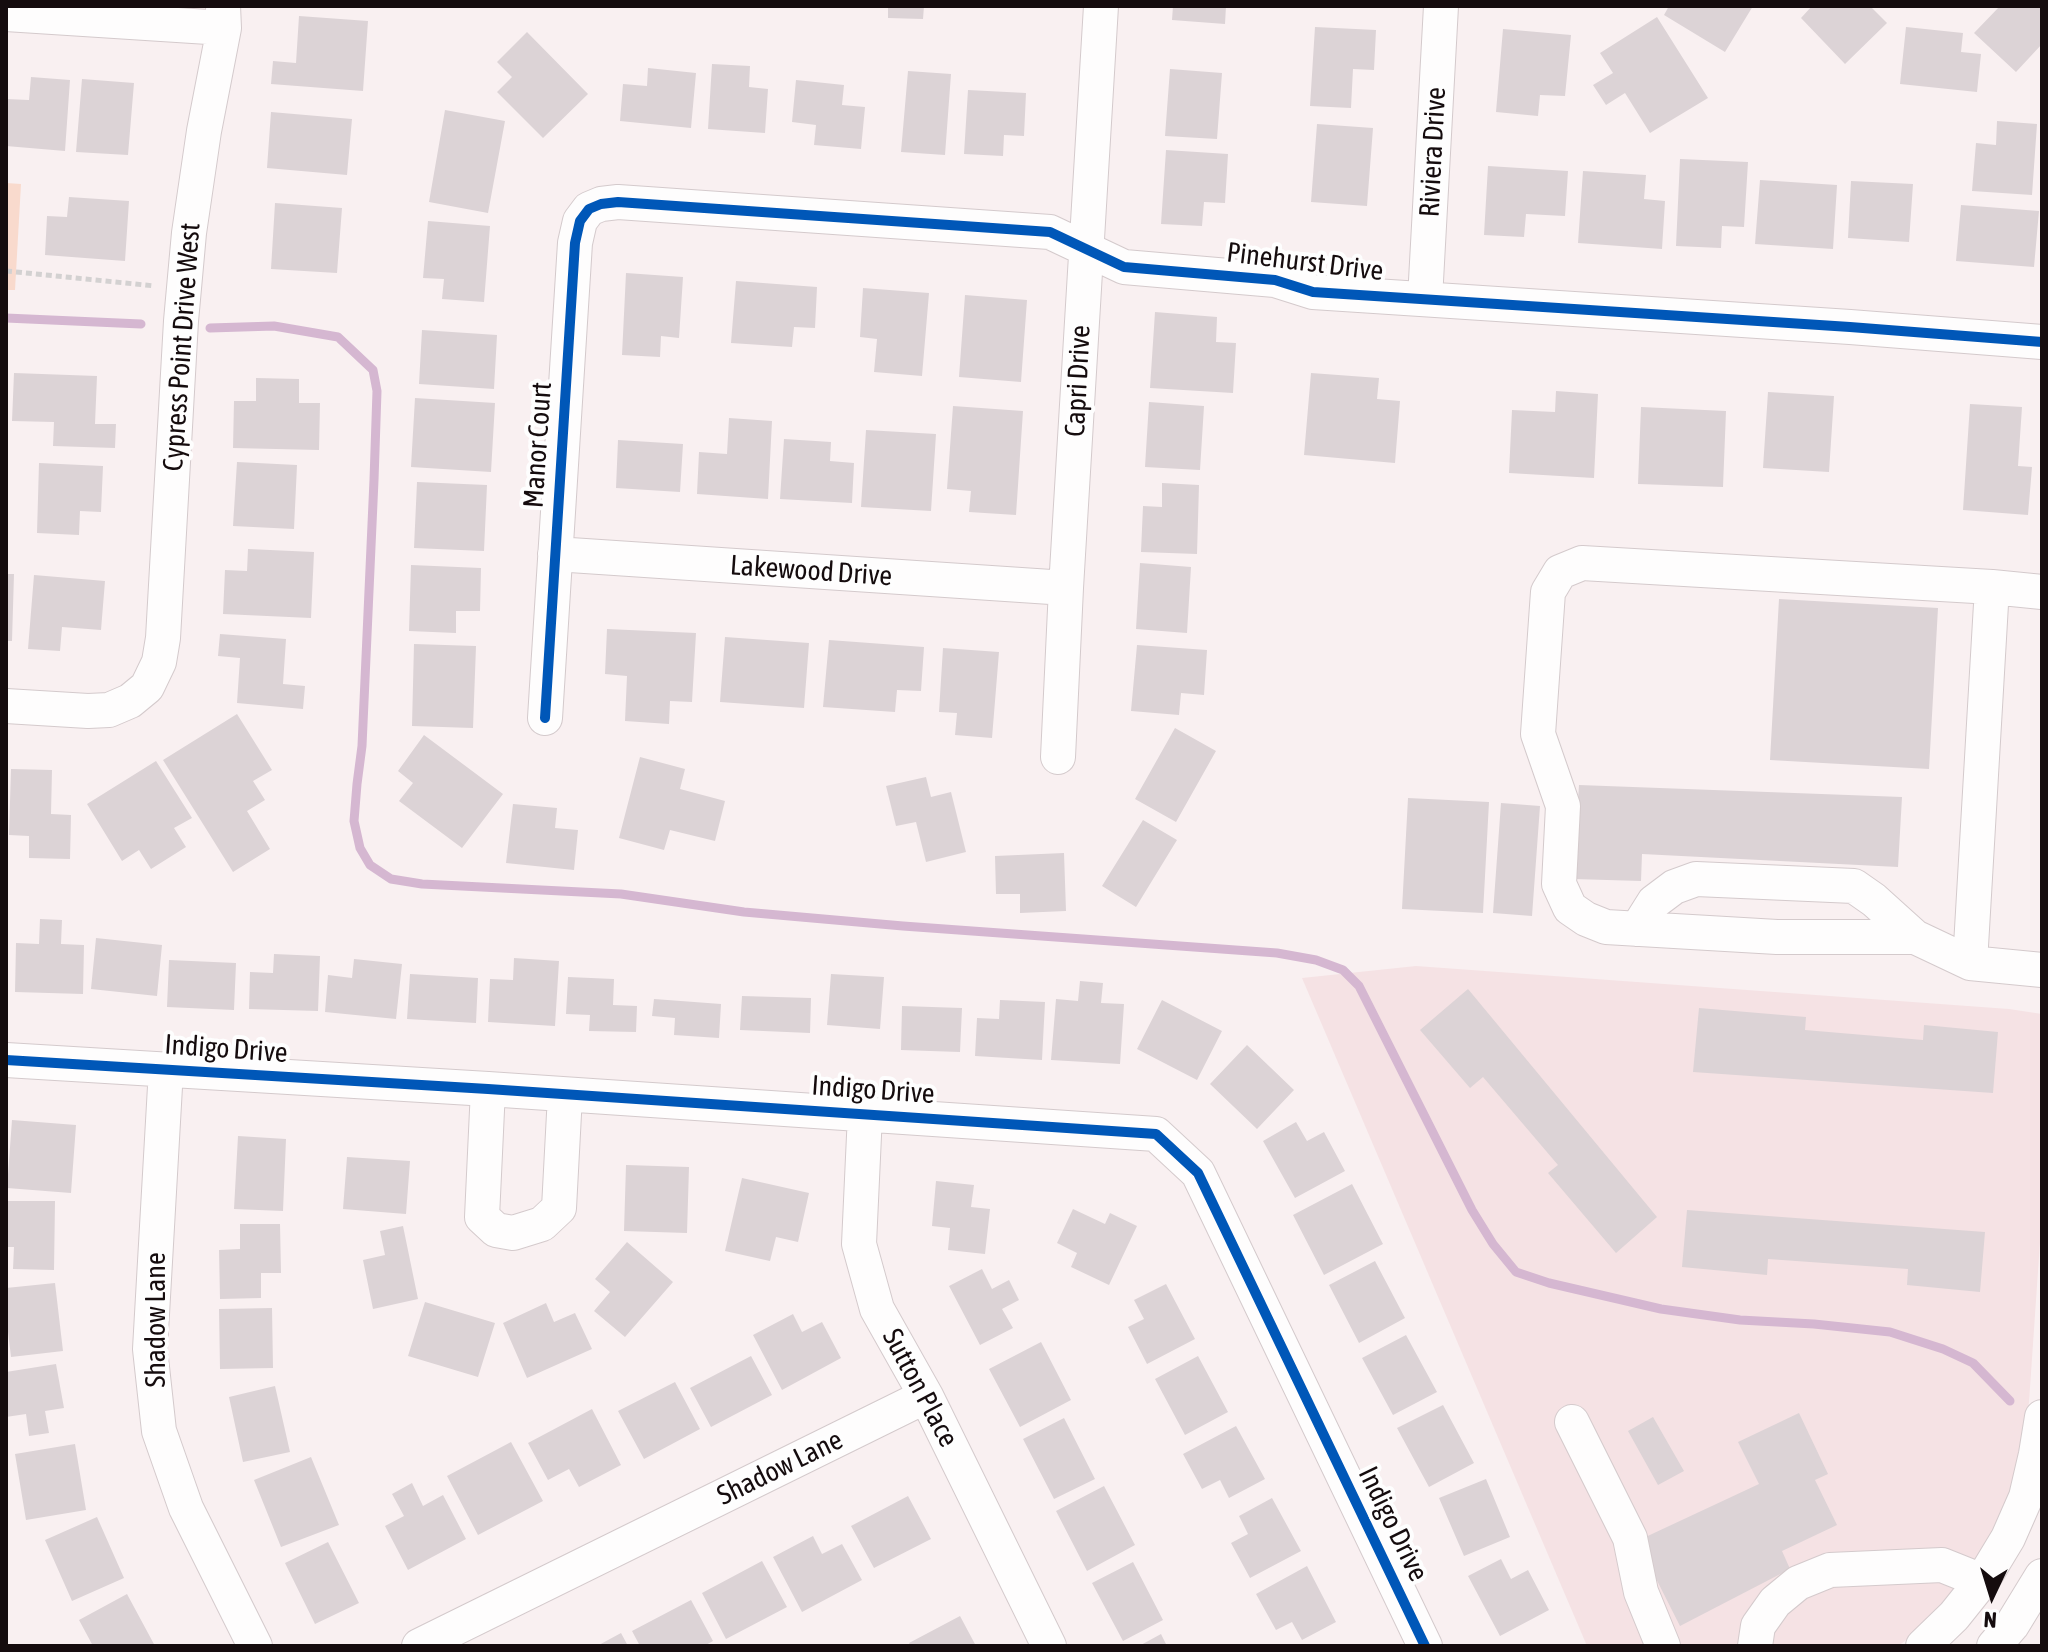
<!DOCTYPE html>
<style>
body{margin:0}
#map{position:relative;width:2048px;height:1652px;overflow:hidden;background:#f9f0f1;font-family:"Asap Condensed",sans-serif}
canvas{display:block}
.frame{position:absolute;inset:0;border:8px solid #150c0e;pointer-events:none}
.north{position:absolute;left:1952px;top:1556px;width:80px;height:80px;-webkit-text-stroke:6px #fefefe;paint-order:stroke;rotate:184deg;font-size:22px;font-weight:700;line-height:32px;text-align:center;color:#150c0e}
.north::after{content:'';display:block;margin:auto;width:28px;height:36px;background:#150c0e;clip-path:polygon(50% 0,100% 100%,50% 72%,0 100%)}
</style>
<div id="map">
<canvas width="2048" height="1652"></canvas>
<div class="frame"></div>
<div class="north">N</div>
</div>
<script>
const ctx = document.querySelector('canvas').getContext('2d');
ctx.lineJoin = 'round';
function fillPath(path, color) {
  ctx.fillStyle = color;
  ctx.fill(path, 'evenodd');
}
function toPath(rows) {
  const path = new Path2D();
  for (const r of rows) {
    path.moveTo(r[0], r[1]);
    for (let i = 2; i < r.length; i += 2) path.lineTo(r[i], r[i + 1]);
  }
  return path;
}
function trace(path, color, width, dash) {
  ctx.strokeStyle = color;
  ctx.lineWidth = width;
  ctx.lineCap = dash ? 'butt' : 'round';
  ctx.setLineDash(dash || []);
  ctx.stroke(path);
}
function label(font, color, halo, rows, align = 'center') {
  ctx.font = font + ' "Asap Condensed",sans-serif';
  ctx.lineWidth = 8;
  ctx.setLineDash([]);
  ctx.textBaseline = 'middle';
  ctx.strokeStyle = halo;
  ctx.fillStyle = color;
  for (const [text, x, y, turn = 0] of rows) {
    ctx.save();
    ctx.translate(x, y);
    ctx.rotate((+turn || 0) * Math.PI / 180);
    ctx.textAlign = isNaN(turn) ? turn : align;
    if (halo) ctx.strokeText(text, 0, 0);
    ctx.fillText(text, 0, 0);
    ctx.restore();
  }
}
const built = toPath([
 [1416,966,2009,1009,2042,1014,2042,1213,2029,1402,2022,1451,2012,1492,1996,1530,1971,1571,1944,1604,1909,1638,1898,1646,1587,1646,1302,978]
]);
const green = toPath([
 [6,183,21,184,15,290,6,290]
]);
const stream = toPath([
 [6,318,141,324],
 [210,328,274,326,338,337,373,370,377,391,374,480,362,746,357,784,354,821,360,848,370,865,391,879,422,884,621,894,744,912,903,926,1277,953,1316,960,1343,970,1359,986,1472,1210,1493,1244,1516,1272,1549,1283,1661,1309,1740,1320,1814,1324,1890,1332,1943,1349,1973,1363,2010,1401]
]);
const building = toPath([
 [888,6,924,6,923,19,888,18],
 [1173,6,1226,6,1225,24,1172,20],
 [1669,6,1753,6,1725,52,1664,15],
 [1812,6,1870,6,1887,23,1845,64,1801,18],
 [2000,6,2042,6,2042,44,2016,72,1974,33],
 [299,16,368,21,363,91,271,84,273,61,296,63],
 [1657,17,1708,98,1650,133,1625,93,1606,105,1593,85,1613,73,1600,53],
 [1315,27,1376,30,1374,70,1353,69,1351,108,1310,106],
 [1906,27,1963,33,1961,52,1981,54,1977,92,1900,84],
 [1503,29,1571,35,1565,96,1540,95,1538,116,1496,112],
 [527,32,588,94,543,138,497,92,512,77,497,62],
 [712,64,750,66,749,87,768,89,765,133,708,129],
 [648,68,696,73,691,128,620,121,623,84,647,86],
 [1170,69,1222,73,1217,139,1165,136],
 [908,71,951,74,945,155,901,152],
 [31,77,70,80,65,151,6,146,6,99,29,100],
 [82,79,134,83,128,155,76,152],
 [796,80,844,85,842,105,865,107,861,149,814,145,816,125,792,122],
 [968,90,1026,93,1024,136,1004,135,1003,156,964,154],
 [445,110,505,121,488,213,429,202],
 [271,112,352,119,347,175,267,168],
 [1997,121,2037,124,2032,195,1972,191,1976,143,1996,145],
 [1317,124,1373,128,1367,206,1311,202],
 [1166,150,1228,154,1225,203,1204,202,1202,226,1161,224],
 [1680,159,1748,162,1744,227,1722,226,1721,248,1676,246],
 [1488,166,1568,171,1565,216,1526,214,1524,237,1484,235],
 [1583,171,1646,175,1644,199,1665,201,1662,249,1578,243],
 [1760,180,1837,185,1833,249,1755,244],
 [1851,181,1913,184,1909,242,1848,238],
 [69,197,129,201,125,261,45,255,47,216,67,217],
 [275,203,342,208,337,273,271,269],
 [1961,205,2039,211,2034,267,1956,261],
 [428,221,490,226,484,302,442,299,444,279,423,278],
 [626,273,683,277,679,338,661,336,660,357,622,355],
 [736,281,817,287,815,328,794,327,792,347,731,343],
 [863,288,929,293,922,376,874,372,877,339,860,337],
 [965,295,1027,300,1021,382,959,377],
 [1155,312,1217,317,1216,342,1236,343,1233,393,1150,388],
 [422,330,497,335,494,389,419,384],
 [14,373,97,376,95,424,116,424,115,448,53,446,54,422,12,421],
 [1311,373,1379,378,1377,399,1400,401,1395,463,1304,455],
 [256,378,299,379,299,403,320,403,319,450,233,448,234,401,256,401],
 [1556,391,1598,394,1594,478,1509,473,1512,410,1555,412],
 [1768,392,1834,396,1829,472,1763,468],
 [415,398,495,403,491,472,411,467],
 [1149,402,1204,406,1200,470,1145,467],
 [1970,404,2022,407,2018,466,2032,467,2028,515,1963,510],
 [953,406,1023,411,1016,515,969,512,971,491,947,489],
 [1641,407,1726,411,1723,487,1638,484],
 [729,418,772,421,768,499,697,494,699,452,727,454],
 [866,430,936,434,931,511,861,507],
 [784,439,831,442,830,461,854,463,852,503,780,499],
 [618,440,683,444,680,492,616,488],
 [237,462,297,465,294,529,233,526],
 [39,463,103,466,101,512,80,511,79,535,37,533],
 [417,482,487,485,484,551,414,548],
 [1162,483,1199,485,1197,554,1141,552,1143,506,1162,507],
 [248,549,314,552,311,618,223,614,225,570,247,571],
 [1140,563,1191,567,1187,633,1136,629],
 [411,565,481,568,480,611,456,611,456,633,409,631],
 [6,574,14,574,12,641,6,641],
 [34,575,105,581,101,630,62,627,60,651,28,649],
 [1779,599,1938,608,1929,769,1770,760],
 [607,629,696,633,692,702,670,701,669,724,625,721,627,676,605,674],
 [220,634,286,639,283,684,305,686,303,709,237,703,240,658,218,656],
 [725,637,809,643,804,708,720,702],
 [829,640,924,647,921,691,897,690,895,712,823,707],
 [414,644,476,646,473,728,412,726],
 [1137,645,1207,650,1204,695,1181,693,1179,715,1131,711],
 [943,648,999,652,992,738,955,735,957,713,939,712],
 [237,714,272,770,253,781,265,800,247,811,270,849,233,872,163,760],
 [1175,728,1216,751,1176,822,1135,799],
 [424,735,503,794,462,848,399,801,413,783,398,771],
 [640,757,685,769,680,789,725,801,715,841,670,830,664,850,619,838],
 [156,761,192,818,174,828,186,847,151,869,139,850,122,861,87,804],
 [11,769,52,770,51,814,71,815,70,859,29,858,29,836,9,835],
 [926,777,931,797,951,792,966,852,926,862,916,822,896,826,886,786],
 [1579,785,1902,797,1898,867,1642,854,1641,881,1573,879],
 [1408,798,1489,802,1483,913,1402,909],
 [1501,803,1540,806,1532,916,1493,913],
 [513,804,557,808,555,828,578,830,574,870,506,863],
 [1143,820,1177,840,1136,907,1102,886],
 [1064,853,1066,911,1020,913,1020,894,996,894,995,856],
 [40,919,62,920,61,944,84,945,83,994,15,992,16,943,39,944],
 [96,938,162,945,157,996,91,989],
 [274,954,320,956,318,1011,249,1009,250,972,273,973],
 [514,958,559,961,555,1026,488,1022,490,979,513,980],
 [354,959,402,964,396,1019,325,1012,328,975,352,978],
 [169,960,236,963,234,1010,167,1007],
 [410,974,478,978,476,1023,407,1019],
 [831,974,884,977,880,1029,827,1025],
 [568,977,614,979,613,1005,637,1006,636,1032,589,1031,590,1015,566,1014],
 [1080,981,1103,983,1101,1003,1124,1004,1120,1064,1051,1060,1056,999,1078,1001],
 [1468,989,1657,1217,1616,1253,1548,1173,1558,1165,1483,1077,1470,1088,1420,1030],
 [742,996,811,998,810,1033,740,1030],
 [654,999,721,1004,719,1038,674,1035,675,1018,652,1016],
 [1000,1000,1045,1002,1042,1060,975,1056,977,1018,999,1019],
 [1162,1000,1222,1031,1197,1080,1137,1049],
 [902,1006,962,1008,960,1052,901,1050],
 [1699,1008,1806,1017,1805,1030,1923,1040,1924,1025,1998,1032,1993,1093,1693,1072],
 [1247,1045,1294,1090,1257,1129,1210,1084],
 [12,1120,76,1125,71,1193,7,1188],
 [1296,1122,1307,1141,1324,1132,1345,1171,1295,1198,1263,1141],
 [238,1136,286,1139,283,1211,234,1209],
 [347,1157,410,1161,406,1214,343,1209],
 [626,1165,689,1167,687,1233,624,1231],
 [742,1178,809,1193,798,1242,776,1237,770,1261,725,1251],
 [936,1181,974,1185,971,1207,990,1209,985,1254,948,1250,950,1228,932,1226],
 [1352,1184,1383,1244,1324,1275,1293,1215],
 [6,1201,55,1201,54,1270,13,1269,14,1247,6,1247],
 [1073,1209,1105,1224,1110,1213,1137,1226,1109,1285,1071,1267,1077,1253,1057,1243],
 [1687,1210,1985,1232,1980,1292,1907,1285,1908,1269,1768,1259,1767,1275,1682,1267],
 [240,1224,280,1224,281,1273,261,1273,261,1298,220,1299,219,1250,240,1249],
 [403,1226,418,1299,373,1309,363,1260,385,1255,380,1231],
 [627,1242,673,1282,625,1337,594,1311,610,1292,595,1279],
 [1375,1261,1405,1318,1359,1343,1329,1285],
 [982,1269,992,1289,1009,1280,1019,1300,1002,1309,1013,1328,980,1345,949,1286],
 [55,1283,63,1351,11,1357,6,1315,6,1288],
 [1166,1284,1195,1339,1147,1364,1128,1327,1144,1319,1134,1300],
 [425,1302,495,1323,478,1377,408,1356],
 [546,1303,554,1322,575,1313,592,1349,527,1378,503,1323],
 [272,1308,273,1368,220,1369,219,1309],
 [793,1314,802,1332,822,1322,841,1358,782,1390,753,1335],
 [1406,1335,1437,1392,1393,1415,1362,1358],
 [1041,1342,1071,1400,1020,1427,989,1369],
 [751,1356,772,1395,711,1427,690,1388],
 [1198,1356,1228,1412,1185,1435,1155,1379],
 [56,1364,64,1408,45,1411,49,1433,29,1436,26,1414,6,1417,6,1372],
 [675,1382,700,1429,644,1459,618,1411],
 [275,1386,290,1452,243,1462,229,1397],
 [1443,1405,1474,1463,1429,1487,1397,1428],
 [592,1409,621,1465,579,1487,569,1469,548,1480,528,1443],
 [1799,1413,1828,1474,1815,1480,1837,1525,1782,1551,1790,1569,1680,1626,1637,1541,1759,1484,1738,1442],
 [1653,1417,1684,1471,1658,1485,1628,1431],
 [1064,1418,1095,1479,1054,1499,1023,1439],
 [1236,1426,1265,1479,1229,1498,1220,1480,1202,1489,1183,1454],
 [511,1442,543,1501,478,1535,447,1476],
 [75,1444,86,1510,26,1520,15,1454],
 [311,1457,339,1525,281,1547,254,1480],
 [1486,1479,1510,1537,1464,1556,1439,1498],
 [412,1483,423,1506,443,1495,466,1539,408,1570,385,1526,404,1516,392,1494],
 [1104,1486,1135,1545,1087,1571,1056,1511],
 [908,1496,931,1539,874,1568,851,1526],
 [1272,1498,1301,1551,1250,1578,1231,1543,1248,1534,1239,1516],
 [97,1517,124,1578,72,1601,45,1540],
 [813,1536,822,1554,842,1544,862,1580,802,1612,773,1557],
 [328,1542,359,1603,315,1624,285,1563],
 [1501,1559,1511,1579,1528,1570,1549,1610,1500,1636,1468,1576],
 [762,1561,787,1607,726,1639,702,1593],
 [1133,1562,1163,1620,1123,1641,1092,1583],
 [1307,1566,1336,1622,1302,1640,1292,1622,1276,1630,1256,1594],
 [127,1594,155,1646,93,1646,79,1620],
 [691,1600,713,1641,704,1646,640,1646,632,1631],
 [960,1616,976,1646,911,1646,909,1643],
 [621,1633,628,1646,597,1646],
 [1161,1634,1167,1646,1139,1646]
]);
const path = toPath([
 [6,271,155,286]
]);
const minor = toPath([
 [6,14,224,28],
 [1425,299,1441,6],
 [555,554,1066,588],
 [1992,587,1970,963,2042,970],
 [6,706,88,711,109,710,130,701,147,687,159,662,163,638,181,321,189,233,204,131,224,28,223,6],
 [545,718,575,243,580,221,589,209,601,204,618,202,1050,232,1124,267,1275,280,1313,292,1850,327,2042,342],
 [1058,757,1066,588,1101,6],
 [1637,929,1654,902,1674,887,1696,879,1854,886,1874,900,1915,937],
 [1970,963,1915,937,1777,937,1606,927,1586,919,1570,908,1559,884,1563,806,1538,734,1548,592,1560,572,1582,563,1992,587,2042,592],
 [6,1060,488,1089,1156,1134,1198,1173,1425,1646],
 [166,1069,150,1349,159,1431,186,1508,255,1646],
 [488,1089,482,1217,496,1230,513,1233,542,1224,559,1208,565,1095],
 [865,1114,859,1244,877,1309,926,1396,1049,1646],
 [1572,1422,1630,1538,1641,1592,1663,1646],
 [419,1646,926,1396],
 [1755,1646,1758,1626,1775,1602,1798,1583,1830,1570,1942,1565,1982,1581],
 [1923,1646,1954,1616,1982,1581,2008,1538,2026,1497,2036,1454,2042,1417],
 [1994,1646,2012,1625,2042,1576]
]);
const cycleway = toPath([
 [545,718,575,243,580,221,589,209,601,204,618,202,1050,232,1124,267,1275,280,1313,292,1850,327,2042,342],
 [6,1060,488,1089,1156,1134,1198,1173,1425,1646]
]);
const streetNames = [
 ["Riviera Drive",1433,152,-87],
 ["Pinehurst Drive",1305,262,7],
 ["Cypress Point Drive West",182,347,-86],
 ["Capri Drive",1078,381,-87],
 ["Manor Court",538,445,-86],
 ["Lakewood Drive",811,571,4],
 ["Indigo Drive",226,1049,4],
 ["Indigo Drive",873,1090,4],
 ["Shadow Lane",156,1320,-90],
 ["Sutton Place",920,1388,62],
 ["Shadow Lane",780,1468,-26],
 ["Indigo Drive",1393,1524,64]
];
fillPath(built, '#f5e2e4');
fillPath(green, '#f9dacd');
trace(stream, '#d5b7d1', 9);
fillPath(building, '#dcd3d6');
trace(minor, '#d4cacc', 36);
trace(path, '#d3d1d1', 5, [6, 4]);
trace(minor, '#fefdfd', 34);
trace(cycleway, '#0057b8', 10);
label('28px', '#150c0e', '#fefefe', streetNames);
</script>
